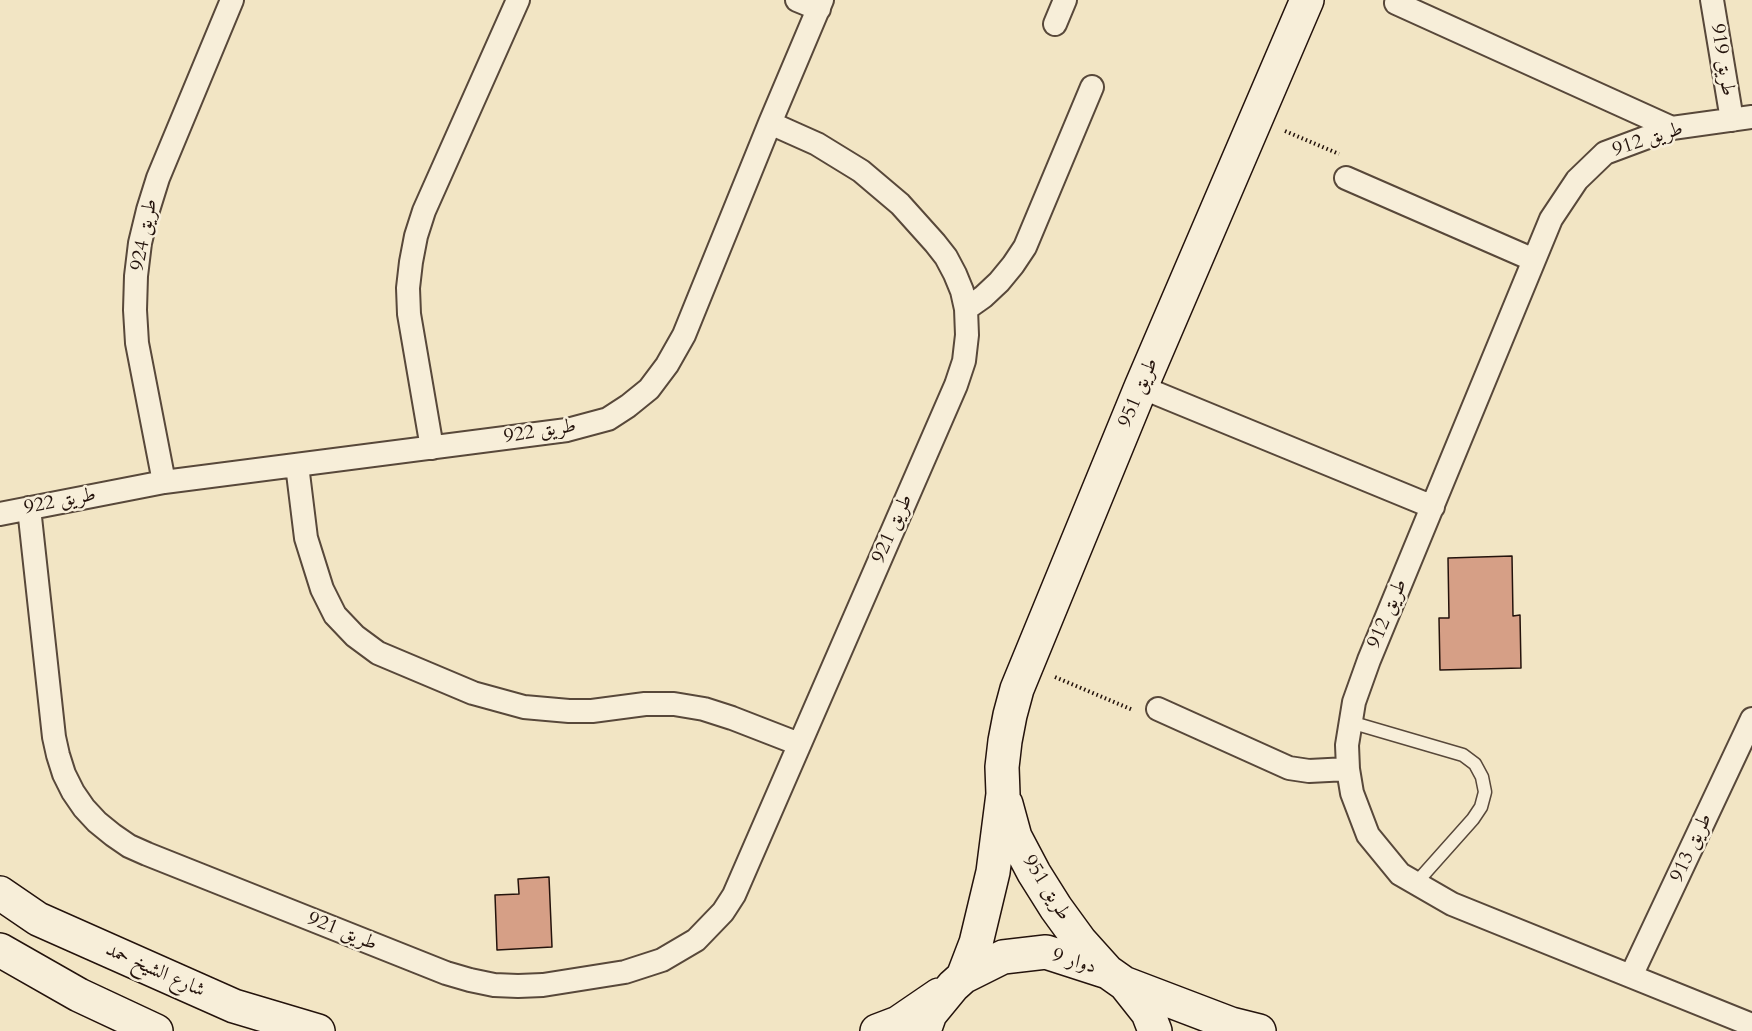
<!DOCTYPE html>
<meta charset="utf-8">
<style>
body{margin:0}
canvas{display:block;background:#f2e5c4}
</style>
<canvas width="1752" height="1031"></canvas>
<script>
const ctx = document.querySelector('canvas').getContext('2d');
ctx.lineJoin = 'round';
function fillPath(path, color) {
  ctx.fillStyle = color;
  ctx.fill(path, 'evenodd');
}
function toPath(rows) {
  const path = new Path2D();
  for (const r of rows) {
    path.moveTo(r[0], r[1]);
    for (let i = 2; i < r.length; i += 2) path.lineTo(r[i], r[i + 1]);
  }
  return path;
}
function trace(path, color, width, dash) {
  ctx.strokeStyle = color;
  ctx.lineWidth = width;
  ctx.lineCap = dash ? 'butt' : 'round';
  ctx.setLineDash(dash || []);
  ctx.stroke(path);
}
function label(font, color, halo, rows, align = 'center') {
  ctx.font = font + ' Cardo,Amiri,serif';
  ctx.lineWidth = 5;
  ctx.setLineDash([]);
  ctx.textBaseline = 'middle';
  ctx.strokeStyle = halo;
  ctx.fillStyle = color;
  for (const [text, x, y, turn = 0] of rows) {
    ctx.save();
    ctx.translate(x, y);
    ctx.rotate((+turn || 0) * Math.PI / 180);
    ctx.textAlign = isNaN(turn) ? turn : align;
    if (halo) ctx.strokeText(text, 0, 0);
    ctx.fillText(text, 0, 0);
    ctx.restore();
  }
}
const building = toPath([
 [1512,556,1513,616,1520,615,1521,668,1440,670,1439,618,1449,618,1448,558,1512,556],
 [549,877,552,947,497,950,495,895,519,894,518,879,549,877]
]);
const path = toPath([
 [1285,131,1339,154],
 [1055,677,1133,710]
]);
const lane = toPath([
 [1350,722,1463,755,1475,764,1482,777,1485,792,1481,807,1473,819,1416,883]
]);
const street = toPath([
 [797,0,819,9],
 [1712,0,1732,120],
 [1396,3,1672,128],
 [1055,24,1065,0],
 [1752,117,1672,128,1605,153,1577,180,1551,219,1369,660,1354,702,1347,745,1348,769,1352,793,1368,835,1400,874,1452,904,1752,1025],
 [1346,178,1534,260],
 [966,309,983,297,999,282,1013,265,1025,247,1092,87],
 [1141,387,1433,507],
 [432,448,409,314,408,288,411,262,416,236,424,211,518,0],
 [297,465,306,538,322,589,335,615,355,636,378,653,473,693,524,707,569,711,592,711,645,704,674,704,704,709,732,718,799,744],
 [164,482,137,343,135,310,136,276,140,243,148,210,158,178,232,0],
 [29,508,54,737,58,755,64,774,73,792,84,808,97,822,113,835,129,846,147,854,446,973,470,980,494,985,518,986,543,985,625,972,662,960,696,940,723,912,734,895,956,385,964,361,967,335,966,309,962,291,955,274,946,257,935,243,900,204,861,171,817,144,770,123],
 [0,514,164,482,567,430,608,419,628,406,649,389,667,365,684,335,770,123,822,0],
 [1158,709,1289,768,1309,771,1348,769],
 [1631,976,1752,719]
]);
const secondary = toPath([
 [1006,804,1015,837,1034,873,1056,908,1080,941,1107,971],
 [0,893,38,919,234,1006,318,1031],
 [0,950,79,995,156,1031],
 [963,977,976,943,993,872,1003,794,1002,767,1005,741,1010,715,1017,689,1141,387,1307,0],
 [1126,984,1231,1024,1259,1031],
 [877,1031,898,1023,939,995],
 [924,1031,930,1014,953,986,963,977,1003,957,1046,952,1108,972,1125,984,1148,1013,1155,1031]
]);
const streetNames = [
 ["طريق 919",1722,60,81],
 ["طريق 912",1648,140,-18],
 ["طريق 924",145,235,-79],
 ["طريق 951",1139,393,-67],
 ["طريق 922",540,432,-9],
 ["طريق 922",60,502,-11],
 ["طريق 921",893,529,-66],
 ["طريق 912",1388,614,-67],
 ["طريق 913",1692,848,-65],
 ["طريق 951",1046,888,58],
 ["طريق 921",342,932,22],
 ["دوار 9",1074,962,17],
 ["شارع الشيخ حمد",155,971,24]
];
fillPath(building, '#d69f86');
trace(building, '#24130c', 1.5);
trace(lane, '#58483a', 15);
trace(street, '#58483a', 26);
trace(secondary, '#24130c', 36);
trace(path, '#24130c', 4, [1.5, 3]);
trace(lane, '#f7eed9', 12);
trace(street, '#f7eed9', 22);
trace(secondary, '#f7eed9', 33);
label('20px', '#24130c', '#f7eed9', streetNames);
</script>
